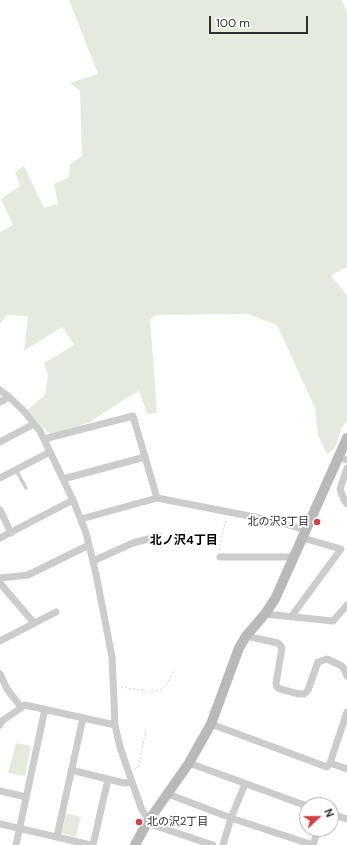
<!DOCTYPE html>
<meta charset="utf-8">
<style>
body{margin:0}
#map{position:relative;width:347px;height:845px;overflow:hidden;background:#fff;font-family:"DM Sans",sans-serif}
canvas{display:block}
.north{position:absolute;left:299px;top:797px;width:40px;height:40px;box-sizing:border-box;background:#fff;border:1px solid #acacac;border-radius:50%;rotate:68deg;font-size:11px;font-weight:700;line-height:16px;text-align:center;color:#2f2f2f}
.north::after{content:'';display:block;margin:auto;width:14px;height:18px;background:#d54149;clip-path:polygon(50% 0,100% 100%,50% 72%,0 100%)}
.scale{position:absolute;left:209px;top:16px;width:99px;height:18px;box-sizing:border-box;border:2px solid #2f2f2f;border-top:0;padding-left:5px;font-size:12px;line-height:14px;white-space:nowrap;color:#2f2f2f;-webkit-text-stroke:3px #fff;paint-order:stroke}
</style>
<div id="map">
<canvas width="347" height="845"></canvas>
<div class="north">N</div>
<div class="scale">100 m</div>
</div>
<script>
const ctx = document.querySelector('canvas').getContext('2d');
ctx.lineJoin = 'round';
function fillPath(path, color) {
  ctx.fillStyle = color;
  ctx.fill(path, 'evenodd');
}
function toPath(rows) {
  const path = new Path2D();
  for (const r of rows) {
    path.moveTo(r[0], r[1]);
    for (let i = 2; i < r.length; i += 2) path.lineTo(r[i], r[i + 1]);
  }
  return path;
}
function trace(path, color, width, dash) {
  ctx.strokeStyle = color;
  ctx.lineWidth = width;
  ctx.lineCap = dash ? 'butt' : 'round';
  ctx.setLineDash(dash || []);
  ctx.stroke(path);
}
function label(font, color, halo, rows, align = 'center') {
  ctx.font = font + ' "DM Sans","Noto Sans JP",sans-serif';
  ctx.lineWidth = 4;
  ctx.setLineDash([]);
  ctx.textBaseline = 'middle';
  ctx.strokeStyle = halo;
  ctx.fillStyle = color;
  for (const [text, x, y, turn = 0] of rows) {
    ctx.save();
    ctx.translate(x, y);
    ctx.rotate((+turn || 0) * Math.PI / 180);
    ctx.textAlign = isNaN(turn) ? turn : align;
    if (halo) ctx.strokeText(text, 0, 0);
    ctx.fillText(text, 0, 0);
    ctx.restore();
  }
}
const green = toPath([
 [69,0,342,0,347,12,347,267,331,275,347,296,347,421,342,427,335,448,327,454,318,435,315,408,277,325,248,314,156,315,150,319,157,413,147,414,139,391,125,399,90,422,52,435,43,428,27,410,45,395,48,375,44,363,74,345,62,327,24,351,28,316,7,315,0,324,0,232,13,225,1,199,20,186,15,172,24,166,44,208,58,204,54,184,69,177,70,164,82,156,80,91,70,83,98,74],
 [16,743,31,746,25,776,8,773],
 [65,813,81,817,76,837,60,833]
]);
const path = toPath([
 [219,550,226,518],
 [121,687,151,692,155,691,162,689,167,684,174,670],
 [135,769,139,766,146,728]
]);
const lane = toPath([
 [16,470,26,488]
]);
const street = toPath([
 [0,390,9,397,23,410,40,431,73,500,86,533,96,574,112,657,115,725,120,747,132,782,142,810,149,820],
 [0,402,9,397],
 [44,439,133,416,157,498],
 [0,442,34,424],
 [338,457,347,460],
 [347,468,340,489,344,500,347,504],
 [0,478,50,452],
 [63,479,145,457],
 [0,510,11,533],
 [81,519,157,498,275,521,306,530],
 [0,538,73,500],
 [220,557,295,557],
 [93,561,133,543,159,536],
 [0,578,28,575,89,545],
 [0,583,34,623],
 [265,614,333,621,347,605],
 [291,617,341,549,303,538],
 [246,636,278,643,280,645,282,648,276,683,277,687,280,689,299,694,304,694,308,690,318,662,327,659,340,665,343,667,347,676],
 [0,641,56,612],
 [0,674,7,689,21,707],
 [347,712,330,763,347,769],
 [211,724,327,767,330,763],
 [0,725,2,721,25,705,115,725],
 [189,763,307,806],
 [71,770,124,783,132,782],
 [0,791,26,797],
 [168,794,231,818,313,845],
 [331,814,347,819],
 [147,823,213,845],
 [0,824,91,845],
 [57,836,83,718],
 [16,845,45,709],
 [93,845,108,779],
 [223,845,231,818,245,784],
 [313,845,318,829]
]);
const secondary = toPath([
 [135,845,147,823,189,763,211,724,239,648,246,636,265,614,275,599,347,438]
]);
const markers = [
 [317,522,4,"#d54149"],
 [139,822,4,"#d54149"]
];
const poiNames = [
 ["北の沢3丁目",309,522],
 ["北の沢2丁目",147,822,"left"]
];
const neighbourhoodNames = [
 ["北ノ沢4丁目",184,541]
];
fillPath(green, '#e4ebde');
trace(path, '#ccc', 1, [2, 2]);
trace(lane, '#ccc', 3.5);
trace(street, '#ccc', 7);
trace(secondary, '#b9b9b9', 10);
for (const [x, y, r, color] of markers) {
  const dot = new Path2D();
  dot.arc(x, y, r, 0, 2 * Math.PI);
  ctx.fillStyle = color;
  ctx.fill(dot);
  trace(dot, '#fff', 1.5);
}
label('11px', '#2f2f2f', '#fff', poiNames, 'right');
label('bold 12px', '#000', '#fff', neighbourhoodNames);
</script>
